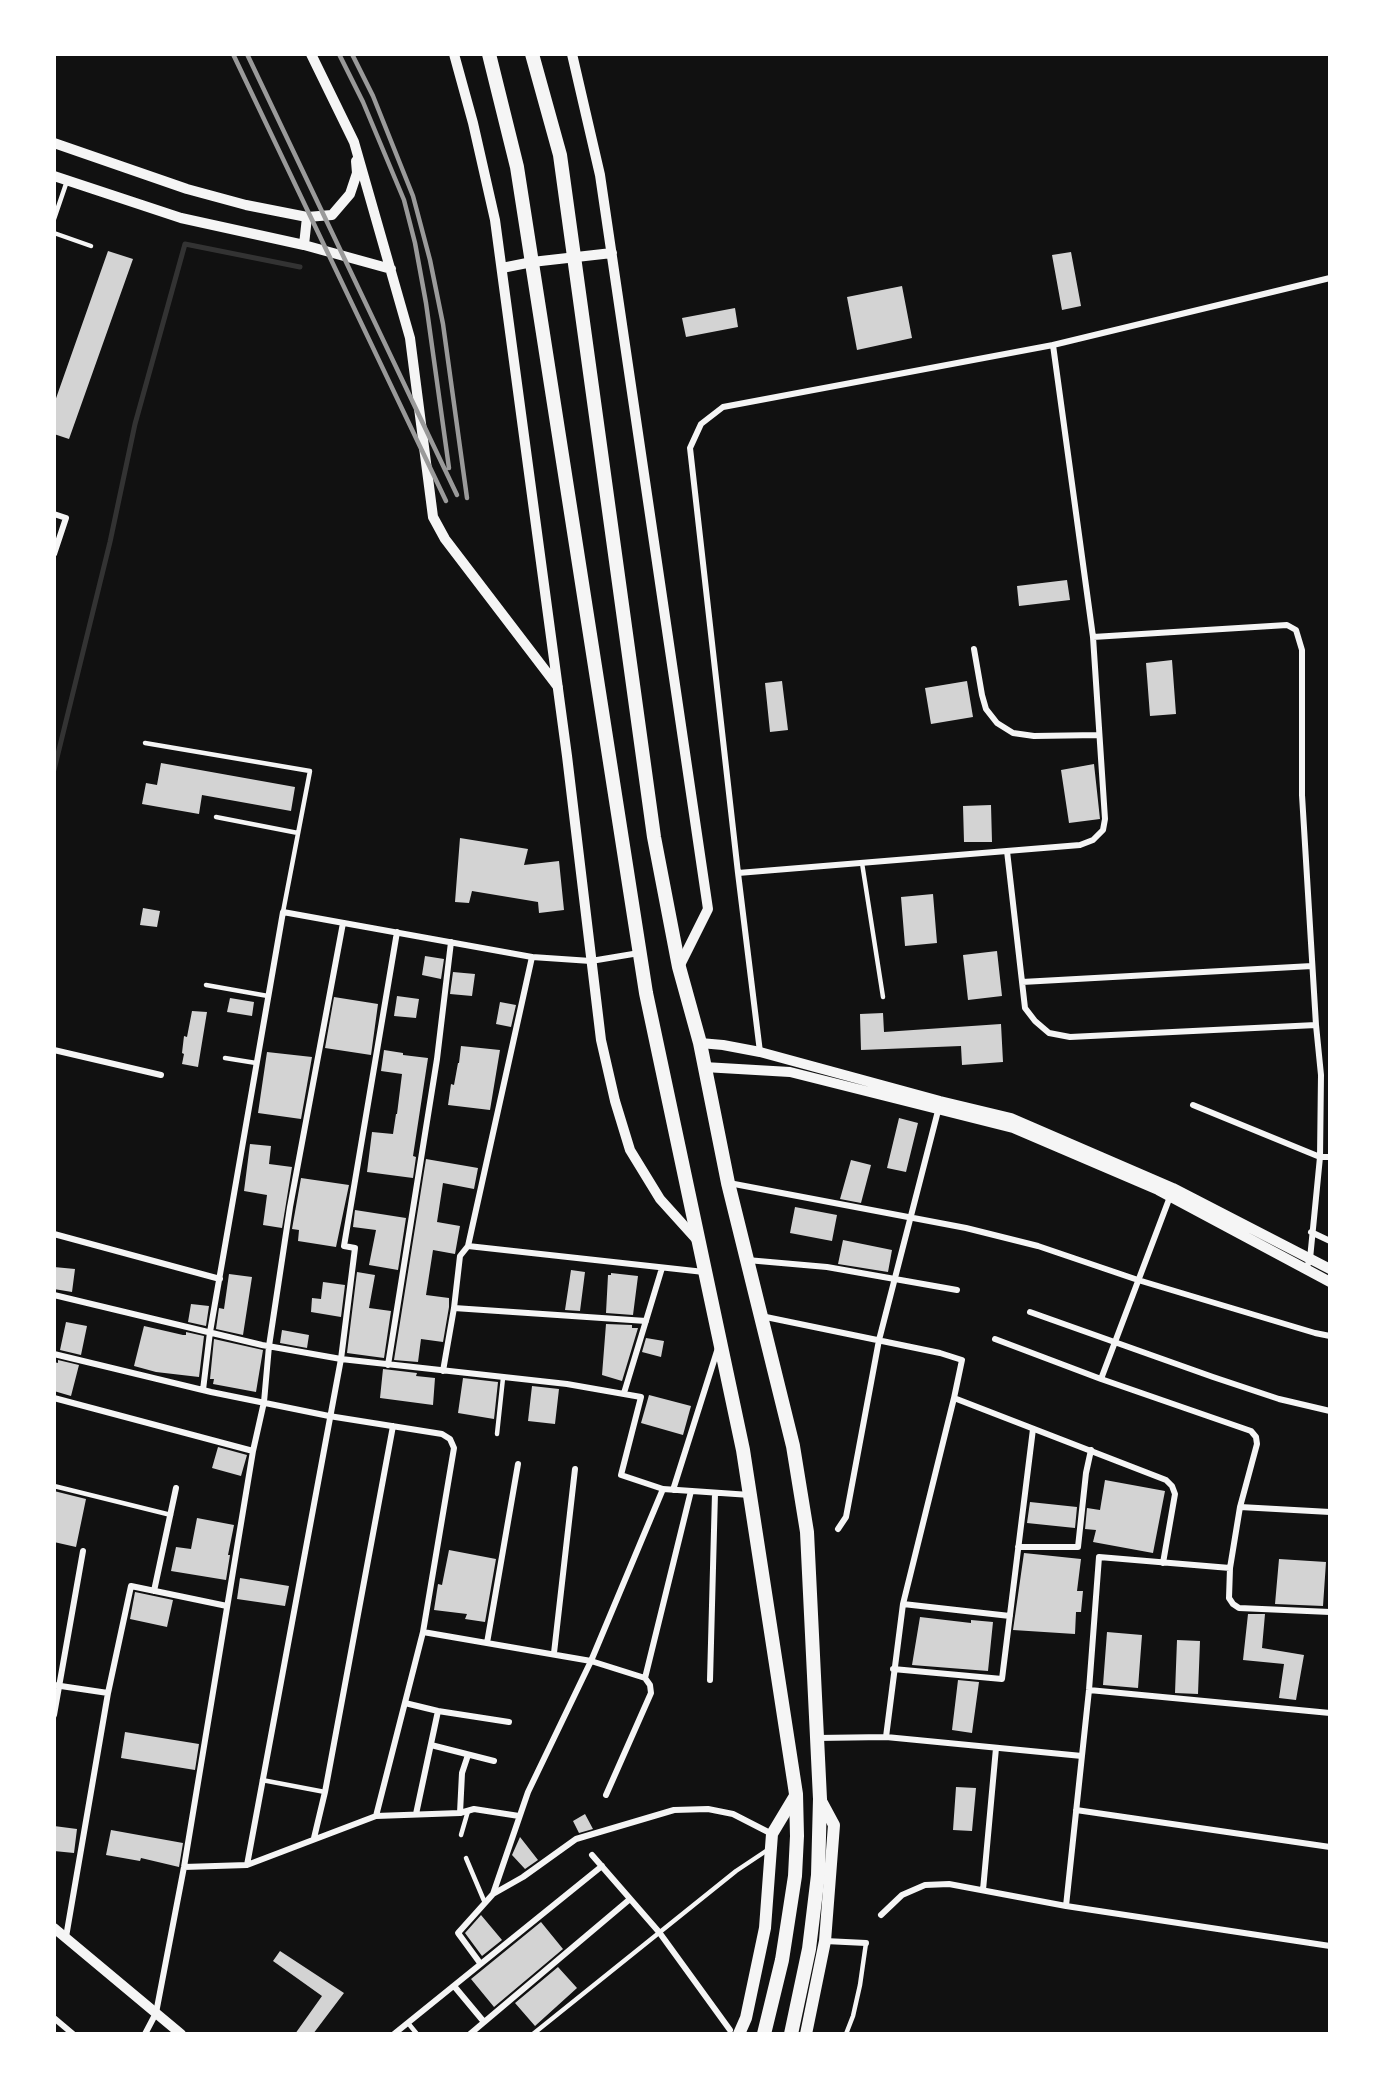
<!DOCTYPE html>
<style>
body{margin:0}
#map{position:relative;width:1384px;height:2088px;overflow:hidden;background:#111;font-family:Ubuntu,sans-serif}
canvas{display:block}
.frame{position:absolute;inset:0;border:56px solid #fff;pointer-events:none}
</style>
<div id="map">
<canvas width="1384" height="2088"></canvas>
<div class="frame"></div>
</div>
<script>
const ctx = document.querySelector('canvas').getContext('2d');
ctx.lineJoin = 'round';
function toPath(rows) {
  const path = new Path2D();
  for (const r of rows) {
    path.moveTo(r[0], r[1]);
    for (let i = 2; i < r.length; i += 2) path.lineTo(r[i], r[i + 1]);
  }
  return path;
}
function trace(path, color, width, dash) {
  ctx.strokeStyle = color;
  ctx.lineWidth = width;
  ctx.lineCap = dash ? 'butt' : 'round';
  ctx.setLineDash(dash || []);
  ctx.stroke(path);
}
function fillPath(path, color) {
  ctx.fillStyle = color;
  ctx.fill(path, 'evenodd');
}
const stream = toPath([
 [54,770,110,542,135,424,185,244,300,267]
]);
const building = toPath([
 [108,251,133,259,69,439,54,434,54,404],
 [1071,252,1081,306,1062,310,1052,255],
 [902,286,912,338,857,350,847,297],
 [735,308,738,327,686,337,682,318],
 [1067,580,1070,600,1019,606,1017,586],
 [1172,660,1176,714,1150,716,1146,663],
 [782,681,788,730,770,732,765,683],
 [967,681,973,717,931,724,925,688],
 [161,763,295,787,291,811,202,795,199,814,142,804,146,783,157,785],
 [1094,764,1100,819,1069,823,1061,770],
 [991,805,992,842,964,842,963,806],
 [460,838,528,849,524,865,559,861,564,910,539,913,538,902,472,891,469,903,455,902],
 [933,894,937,943,905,946,901,897],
 [143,908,160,911,157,927,140,925],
 [997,951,1002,996,968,1000,963,955],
 [425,956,444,959,441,979,422,975],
 [453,972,475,974,472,996,450,994],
 [397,996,419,999,416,1018,394,1016],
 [334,997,378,1004,371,1055,325,1048],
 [230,998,254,1002,252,1016,227,1012],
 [500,1002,516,1005,511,1027,496,1024],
 [192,1011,207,1012,198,1067,182,1064,184,1054,182,1053,184,1036,187,1037],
 [883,1013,884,1032,1001,1024,1003,1062,962,1065,961,1046,861,1050,860,1014],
 [461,1046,500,1050,490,1110,448,1105,451,1084,454,1085,458,1063,459,1063],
 [384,1050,403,1053,403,1055,428,1058,413,1156,416,1157,413,1178,367,1172,372,1132,393,1134,396,1114,397,1114,402,1074,381,1071],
 [267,1052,312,1057,301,1119,258,1113],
 [899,1118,918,1123,906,1172,887,1168],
 [250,1144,271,1146,269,1164,292,1167,282,1228,263,1225,267,1195,244,1191],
 [426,1159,478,1168,474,1189,443,1183,437,1222,460,1226,455,1254,433,1250,426,1295,449,1298,449,1307,443,1342,421,1339,418,1362,394,1360],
 [851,1160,871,1165,861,1203,840,1199],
 [301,1178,349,1185,336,1247,298,1241,299,1230,292,1229],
 [795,1207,837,1215,832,1241,790,1233],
 [355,1210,406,1218,398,1270,369,1265,376,1230,353,1227],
 [843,1240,892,1250,888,1272,838,1264],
 [54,1267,75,1269,72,1292,54,1289],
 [571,1270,585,1272,580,1311,565,1310],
 [357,1272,375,1275,369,1308,391,1311,384,1358,347,1353],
 [611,1273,638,1276,633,1315,606,1313,608,1275,611,1275],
 [229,1274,252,1277,243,1335,216,1329,219,1308,224,1309],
 [323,1282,345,1285,341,1317,311,1312,312,1298,321,1299],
 [191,1304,209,1306,206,1326,188,1322],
 [66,1322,87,1326,81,1355,60,1350],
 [606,1324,632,1325,632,1328,638,1328,622,1381,602,1375],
 [144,1326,183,1335,186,1335,186,1332,204,1336,199,1377,156,1372,134,1366],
 [282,1330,309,1335,307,1348,280,1343],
 [646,1338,664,1341,661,1357,642,1352],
 [214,1339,263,1350,256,1392,213,1384,214,1379,210,1379],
 [58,1360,79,1365,71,1396,54,1391,54,1362,58,1363],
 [383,1369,417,1373,416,1376,435,1378,433,1405,380,1398],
 [463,1378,498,1382,494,1419,458,1413],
 [532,1386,559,1389,555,1424,528,1421],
 [649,1395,691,1406,683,1435,641,1423],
 [218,1447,247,1455,241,1476,212,1468],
 [1105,1480,1165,1491,1153,1553,1093,1542,1096,1530,1085,1529,1087,1508,1100,1510],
 [54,1491,86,1499,76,1547,54,1542],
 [1030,1502,1077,1507,1075,1528,1027,1523],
 [197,1518,234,1525,228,1555,230,1555,226,1580,171,1571,176,1547,191,1549],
 [449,1550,496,1559,485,1622,465,1619,467,1614,434,1610,438,1584,442,1585],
 [1024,1553,1081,1559,1077,1591,1083,1591,1081,1612,1076,1612,1075,1634,1013,1630],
 [1279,1559,1326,1562,1323,1606,1275,1604],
 [240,1578,289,1586,285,1606,237,1599],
 [135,1592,173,1600,167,1627,130,1619],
 [1248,1614,1265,1614,1262,1648,1304,1655,1296,1700,1279,1698,1284,1664,1243,1660],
 [920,1617,971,1623,971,1620,993,1622,988,1671,912,1665],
 [1107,1632,1142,1635,1138,1688,1103,1685],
 [1177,1640,1200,1641,1198,1694,1175,1693],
 [958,1680,979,1682,972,1733,952,1730],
 [125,1732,199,1744,195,1770,121,1758],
 [956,1787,976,1788,972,1831,953,1830],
 [585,1814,593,1829,579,1833,573,1821],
 [54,1826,77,1829,74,1853,54,1851],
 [111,1830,183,1843,179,1867,141,1858,140,1861,106,1855],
 [520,1837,538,1860,525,1869,512,1855],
 [481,1915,502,1940,482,1956,465,1933],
 [541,1922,563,1949,494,2007,471,1979],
 [280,1951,344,1993,313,2034,295,2034,322,1996,273,1961],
 [558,1967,577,1988,535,2026,515,2003]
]);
const service = toPath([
 [54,219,67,181],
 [54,233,91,246],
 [145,743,310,771,283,912],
 [216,817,298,833],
 [862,863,883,997],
 [206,985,268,996],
 [225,1058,256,1063],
 [497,1434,503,1378],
 [54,1486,171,1515],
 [262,1780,325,1792],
 [461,1835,468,1811],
 [466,1858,485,1903],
 [408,2023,417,2034],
 [533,2034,736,1871,769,1849],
 [846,2034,853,2016,860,1985,866,1943]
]);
const minor = toPath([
 [1053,345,1330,278],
 [54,514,66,518,54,554],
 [974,649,982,695,986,709,997,723,1013,733,1034,736,1099,735],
 [1007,851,1025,1008,1035,1021,1049,1033,1070,1037,1316,1025],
 [738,873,690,448,701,424,723,407,1053,345,1093,637],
 [1022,982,1312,966],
 [54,1050,161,1075],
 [760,1052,738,873,1080,845,1093,840,1103,830,1105,819,1093,637,1287,625,1296,630,1302,650,1302,795,1316,1025,1321,1075,1320,1157,1310,1259,1306,1269],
 [1193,1105,1320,1157,1330,1157],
 [729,1183,966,1228,1038,1246,1138,1280,1315,1333,1330,1336],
 [1311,1232,1330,1241],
 [54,1234,220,1279],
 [468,1246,704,1272],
 [747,1260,827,1267,957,1290],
 [54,1295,262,1345,341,1359,567,1384,641,1397,621,1475,663,1489,750,1495],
 [454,1308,646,1321],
 [1030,1312,1213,1377,1279,1399,1330,1411],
 [761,1316,940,1353,962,1360,954,1398,1166,1480,1172,1486,1175,1494,1163,1563],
 [995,1339,1101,1379,1251,1431,1256,1437,1257,1444,1240,1507,1230,1568,1229,1598,1233,1604,1239,1608,1330,1612],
 [54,1354,211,1392,329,1416,442,1434,450,1439,454,1448,423,1632,376,1816],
 [388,1365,437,1059,451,942],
 [443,1371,454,1308,460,1256,468,1246,532,957],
 [1101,1379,1171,1194],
 [203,1390,210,1332,283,912,532,957,591,961,639,953],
 [624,1393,662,1268],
 [54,1398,253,1451],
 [673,1490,718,1348],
 [1240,1507,1330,1512],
 [838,1529,846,1517,879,1340,939,1107],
 [1018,1547,1078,1547,1086,1473,1091,1450],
 [154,1591,176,1488],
 [903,1604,1010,1616],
 [423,1632,591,1661,645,1678,650,1685,651,1693,606,1795],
 [487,1643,518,1464],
 [554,1653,575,1469],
 [893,1669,1002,1679,1033,1429],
 [645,1678,691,1491],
 [710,1680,715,1493],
 [54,1685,108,1693],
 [1089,1690,1330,1713],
 [405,1703,438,1711,509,1722],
 [54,1715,83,1551],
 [886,1737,903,1604,954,1398],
 [817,1738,886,1737,1082,1756],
 [431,1745,494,1761],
 [1076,1810,1330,1847],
 [460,1813,462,1773,468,1755],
 [416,1814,438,1711],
 [314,1838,325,1792,393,1426],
 [592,1855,659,1932,730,2030],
 [247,1865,341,1359,355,1248,344,1246,397,932],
 [184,1867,247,1865,376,1816,460,1813,474,1809,519,1816],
 [983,1890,996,1748],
 [493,1894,528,1792,591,1661,663,1489],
 [1066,1906,1089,1690,1099,1557,1230,1568],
 [881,1915,902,1895,925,1885,949,1884,1066,1906,1330,1946],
 [66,1937,108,1693,131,1586,227,1606],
 [825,1941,866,1943],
 [480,1963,458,1933,493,1894,523,1877,576,1839,674,1810,708,1809,733,1814,772,1834],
 [454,1986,484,2022],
 [54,2018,73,2034],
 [145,2034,156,2013,184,1867,253,1451,264,1402,269,1346,290,1207,343,923],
 [394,2034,602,1866],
 [470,2034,630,1899]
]);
const tertiary = toPath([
 [311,54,354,142,410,338,433,517,445,539,558,687],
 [454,54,473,123,495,220,567,756,601,1040,615,1101,630,1150,660,1199,697,1240],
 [572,54,600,175,708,909,679,967],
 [54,143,187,189,246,205,307,217,332,215,350,194,357,173,356,161],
 [54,176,181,218,304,245,391,269],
 [304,245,307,217],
 [502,268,532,262,612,253],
 [700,1043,723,1045,760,1052,940,1101,1011,1118,1173,1188,1330,1269],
 [704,1067,790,1072,1013,1128,1158,1190,1330,1282],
 [54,1928,181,2034]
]);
const secondary = toPath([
 [739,2034,746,2018,765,1928,772,1834,796,1794],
 [806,2034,825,1941,834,1825,820,1799]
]);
const primary = toPath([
 [489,54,517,167,646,993,743,1450,796,1794,797,1836,795,1876,782,1960,764,2034],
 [532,54,560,155,654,837,679,967,700,1043,728,1183,793,1446,807,1532,820,1799,818,1875,809,1949,791,2034]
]);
const rail = toPath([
 [233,54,446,501],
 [247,54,457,495],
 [339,54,363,102,404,200,415,243,426,303,449,468],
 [352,54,373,96,413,196,430,260,443,324,467,498]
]);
trace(stream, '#333', 5);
fillPath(building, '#d3d3d3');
trace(service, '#f5f5f5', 4.5);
trace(minor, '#f5f5f5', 6);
trace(tertiary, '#f5f5f5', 10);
trace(secondary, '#f5f5f5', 12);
trace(primary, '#f5f5f5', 14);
trace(rail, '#9a9a9a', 4.5);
</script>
